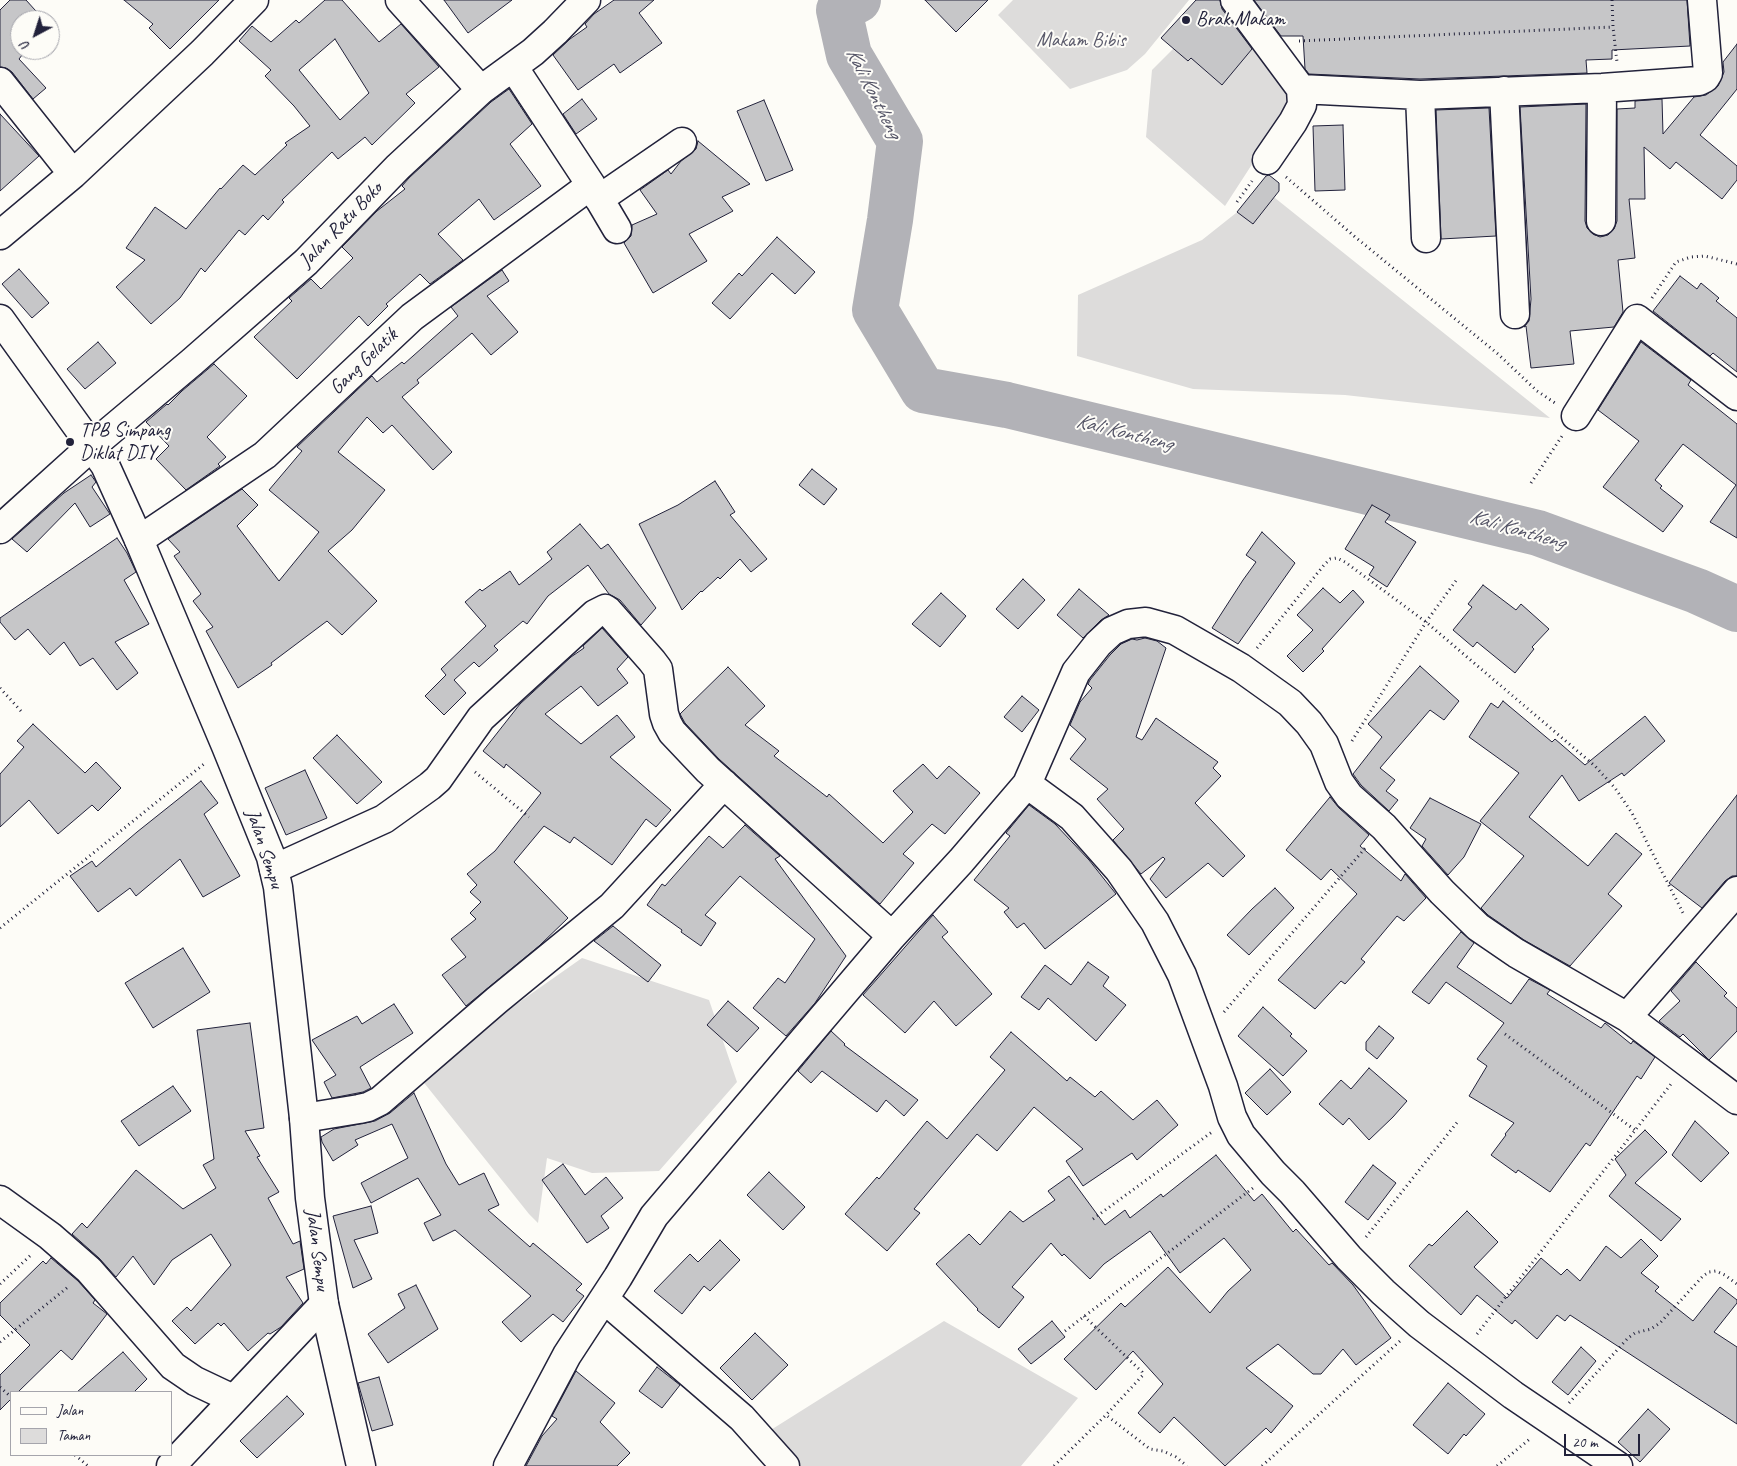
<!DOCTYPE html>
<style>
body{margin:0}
#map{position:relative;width:1737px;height:1466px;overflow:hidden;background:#fdfcf7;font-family:Caveat,sans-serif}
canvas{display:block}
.legend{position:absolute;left:10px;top:1391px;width:162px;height:65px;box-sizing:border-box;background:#fdfcf7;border:1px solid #a5a5ac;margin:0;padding:6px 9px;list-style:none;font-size:15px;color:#22223b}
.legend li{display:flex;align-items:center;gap:10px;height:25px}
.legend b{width:25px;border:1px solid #a5a5ac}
.north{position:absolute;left:10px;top:10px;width:50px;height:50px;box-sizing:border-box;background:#fdfcf7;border:1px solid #a5a5ac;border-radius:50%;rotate:220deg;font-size:14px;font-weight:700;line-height:20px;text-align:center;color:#22223b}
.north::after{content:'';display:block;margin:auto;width:18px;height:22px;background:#22223b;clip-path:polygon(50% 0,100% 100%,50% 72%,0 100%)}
.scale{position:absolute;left:1564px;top:1434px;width:76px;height:22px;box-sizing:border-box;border:2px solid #22223b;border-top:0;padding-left:6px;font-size:15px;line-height:18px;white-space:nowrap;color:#22223b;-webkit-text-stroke:4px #fdfcf7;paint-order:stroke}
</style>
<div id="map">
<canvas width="1737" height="1466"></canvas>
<ul class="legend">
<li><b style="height:6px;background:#fdfcf7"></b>Jalan</li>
<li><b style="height:14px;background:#dddcdb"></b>Taman</li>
</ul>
<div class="north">U</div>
<div class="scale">20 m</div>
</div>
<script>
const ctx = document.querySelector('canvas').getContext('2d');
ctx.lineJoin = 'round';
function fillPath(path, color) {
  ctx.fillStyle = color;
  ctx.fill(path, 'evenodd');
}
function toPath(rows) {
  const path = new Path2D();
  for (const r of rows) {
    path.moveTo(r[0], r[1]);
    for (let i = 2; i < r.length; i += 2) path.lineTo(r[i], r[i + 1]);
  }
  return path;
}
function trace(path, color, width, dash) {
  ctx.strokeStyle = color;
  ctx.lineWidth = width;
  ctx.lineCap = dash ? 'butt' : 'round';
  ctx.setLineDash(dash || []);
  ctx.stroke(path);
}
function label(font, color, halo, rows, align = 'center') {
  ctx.font = font + ' Caveat,sans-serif';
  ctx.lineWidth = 4;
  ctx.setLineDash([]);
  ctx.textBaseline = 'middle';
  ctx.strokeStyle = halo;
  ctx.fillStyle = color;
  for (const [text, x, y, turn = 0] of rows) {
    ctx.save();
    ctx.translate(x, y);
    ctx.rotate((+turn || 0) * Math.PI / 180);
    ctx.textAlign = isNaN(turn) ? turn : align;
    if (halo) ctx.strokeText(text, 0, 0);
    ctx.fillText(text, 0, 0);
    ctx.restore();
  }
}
const green = toPath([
 [1013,0,1189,0,1145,54,1127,70,1070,89,998,15],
 [1220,2,1295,98,1225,206,1146,137,1152,70],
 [1265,190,1550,418,1345,395,1193,389,1077,356,1078,295,1202,240],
 [582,958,709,1000,737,1082,659,1171,592,1173,547,1158,538,1223,529,1214,417,1074],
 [944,1321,1078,1398,1021,1466,794,1466,766,1433]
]);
const river = toPath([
 [858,0,839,10,849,55,900,141,890,220,875,310,923,390,1007,405,1538,533,1697,591,1737,609]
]);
const building = toPath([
 [10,0,26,0,44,20,20,20,20,50,26,50,19,59,46,88,33,99,12,72,6,68,0,67,0,10,10,0],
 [124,0,219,0,170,49,149,28,153,24,124,0],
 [325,0,342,0,379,42,401,24,439,67,406,94,415,103,372,145,365,137,338,159,332,152,282,200,284,202,268,220,263,215,245,235,239,230,205,272,201,268,180,298,151,324,116,287,145,260,126,248,155,207,186,229,220,188,221,189,243,165,255,175,287,145,285,143,310,126,294,106,265,76,271,70,239,41,252,26,271,42,296,20,299,23,325,0],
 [335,39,369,93,340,120,299,70,335,39],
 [444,0,512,0,468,33,444,0],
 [614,0,654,0,639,13,662,43,620,73,614,64,578,90,553,55,570,39,587,27,585,24,594,14,614,0],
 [925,0,988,0,956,32,925,0],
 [1196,0,1220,0,1222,9,1252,49,1222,85,1191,58,1188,61,1161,38,1196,0],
 [1254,0,1687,0,1690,46,1612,50,1612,59,1586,60,1587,73,1420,79,1309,74,1305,69,1303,36,1281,36,1254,0],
 [1737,44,1737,89,1700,135,1737,166,1737,180,1722,199,1676,162,1670,169,1644,147,1645,199,1629,199,1635,258,1618,260,1623,312,1614,327,1570,331,1574,364,1531,368,1526,326,1524,327,1529,321,1531,299,1520,107,1586,104,1585,221,1587,228,1593,234,1600,237,1608,235,1614,229,1617,221,1617,109,1635,108,1635,101,1662,99,1663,134,1694,97,1706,95,1718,86,1724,72,1723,62,1737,44],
 [509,89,532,124,510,144,541,186,494,220,479,199,438,234,463,260,430,284,420,274,386,304,388,306,368,326,359,316,297,379,254,337,292,301,289,298,311,279,321,289,353,258,342,247,377,211,405,189,402,186,409,178,491,102,509,89],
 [582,99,597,119,576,134,563,114,582,99],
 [764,100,793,170,766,181,737,111,764,100],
 [1489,108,1496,236,1441,239,1436,110,1489,108],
 [0,114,39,156,0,191,0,114],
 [1343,125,1345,190,1315,191,1313,126,1343,125],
 [698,141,750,184,722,197,733,211,689,234,707,261,653,293,624,243,631,236,632,225,657,214,640,190,668,170,671,174,681,161,696,149,698,141],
 [1269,175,1279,183,1279,191,1253,224,1237,212,1266,176,1269,175],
 [777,237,815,272,795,294,772,273,730,319,712,303,739,273,742,276,777,237],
 [19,269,49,303,32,318,2,284,19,269],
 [502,270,509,281,487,296,518,332,491,355,472,333,417,380,419,383,402,397,452,452,433,470,392,425,383,433,367,417,338,452,385,490,352,530,328,551,377,601,342,635,327,621,271,663,272,665,238,688,206,631,213,627,193,601,201,594,174,556,180,552,168,539,242,489,258,505,237,526,279,581,319,532,269,490,302,451,297,447,372,376,377,382,402,362,404,364,458,316,451,307,502,270],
 [1680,276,1697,289,1701,283,1719,298,1716,301,1737,318,1737,372,1713,353,1710,356,1653,311,1680,276],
 [98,342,116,363,85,389,67,369,98,342],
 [1641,342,1691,380,1688,385,1737,424,1737,538,1710,522,1736,485,1683,444,1655,480,1662,486,1660,488,1683,506,1663,532,1603,487,1639,441,1598,410,1641,342],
 [214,364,247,396,207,437,226,457,218,464,220,466,186,490,156,459,169,446,146,422,167,404,168,405,182,391,214,364],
 [812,469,837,489,824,505,799,485,812,469],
 [91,475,96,482,92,487,110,514,90,527,75,503,27,552,12,539,64,493,91,475],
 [715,481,735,512,730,515,767,559,751,572,740,559,720,579,718,577,702,592,701,591,682,610,639,524,678,505,715,481],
 [1372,505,1390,515,1385,522,1416,542,1387,587,1369,575,1374,567,1345,549,1372,505],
 [580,524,601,549,608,544,656,608,641,625,620,600,609,594,588,565,548,596,527,624,523,621,494,646,498,650,479,667,474,662,454,680,466,693,444,715,425,696,446,675,441,669,486,626,465,602,480,589,482,591,510,571,519,585,552,559,547,552,580,524],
 [1262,532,1295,563,1238,644,1212,628,1243,580,1256,562,1246,555,1262,532],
 [117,538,127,553,136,572,124,580,149,624,115,642,138,673,117,690,93,658,80,666,64,642,50,655,28,629,15,640,0,622,0,618,117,538],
 [1023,579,1045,600,1018,629,996,609,1023,579],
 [1483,585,1516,610,1521,604,1549,629,1532,647,1534,649,1515,673,1477,642,1473,647,1453,630,1472,607,1468,604,1483,585],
 [1323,588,1340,603,1353,590,1364,602,1322,649,1324,651,1303,672,1287,656,1313,630,1297,615,1323,588],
 [1079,589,1109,615,1101,620,1083,638,1057,615,1079,589],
 [941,593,966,616,940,647,912,624,941,593],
 [602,628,628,657,617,669,628,683,598,706,581,686,545,714,581,744,617,715,635,737,610,757,671,810,656,827,646,819,612,865,574,837,570,843,544,826,514,862,568,918,539,946,466,1006,442,975,466,957,451,939,476,919,470,913,481,902,470,892,477,885,467,874,495,851,541,793,506,764,504,768,483,751,520,704,571,657,584,648,583,646,602,628],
 [1145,638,1157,641,1166,648,1136,737,1142,740,1156,718,1218,762,1213,768,1221,776,1195,803,1245,856,1223,877,1208,863,1166,898,1150,879,1165,859,1163,857,1141,874,1113,840,1124,829,1097,799,1108,789,1070,759,1086,739,1070,725,1080,702,1092,688,1088,684,1090,680,1110,655,1121,644,1132,639,1137,640,1145,638],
 [1420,666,1459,701,1444,720,1430,710,1380,768,1395,780,1386,791,1398,800,1389,811,1361,785,1353,774,1382,737,1368,724,1420,666],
 [728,667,765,706,745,725,779,751,774,756,827,797,829,794,883,843,913,812,893,791,923,764,937,779,949,766,980,793,945,834,932,824,903,854,914,863,880,904,719,759,685,723,680,714,728,667],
 [1022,696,1039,710,1022,732,1004,717,1022,696],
 [1503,701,1552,742,1555,739,1585,765,1645,716,1665,741,1624,776,1622,773,1579,801,1562,775,1529,817,1588,866,1616,833,1642,854,1608,894,1622,906,1570,966,1524,940,1488,915,1481,908,1524,856,1480,821,1519,773,1469,737,1491,703,1498,708,1503,701],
 [33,724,85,773,96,762,121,788,98,811,92,805,58,834,29,800,0,827,0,774,24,747,17,741,33,724],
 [337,735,382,782,357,804,313,758,337,735],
 [305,770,327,818,286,835,265,788,305,770],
 [201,781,218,803,204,814,240,876,203,897,180,859,136,896,130,888,98,912,70,876,92,861,96,867,137,832,201,781],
 [1737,795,1737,876,1732,876,1725,881,1702,908,1669,883,1737,795],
 [1330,797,1339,808,1369,835,1360,846,1401,881,1405,874,1426,898,1404,921,1397,916,1361,959,1365,962,1345,984,1341,981,1315,1009,1278,980,1357,894,1331,869,1321,880,1286,850,1330,797],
 [1430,798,1481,824,1464,857,1448,875,1422,846,1426,839,1410,828,1430,798],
 [1029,805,1055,824,1089,860,1116,894,1045,949,1024,923,1017,928,1004,912,1009,908,974,880,1010,836,1006,833,1029,805],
 [745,825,780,856,775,859,846,956,815,1003,786,1036,753,1008,778,978,785,983,815,939,740,876,705,915,716,923,701,946,681,932,682,930,647,905,662,884,665,886,709,836,723,848,745,825],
 [1275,888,1294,908,1249,955,1227,935,1252,909,1275,888],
 [933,915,948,932,942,937,992,994,956,1026,934,1001,905,1033,863,995,933,915],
 [613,926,661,965,648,982,594,941,613,926],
 [1461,932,1474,943,1457,967,1511,1004,1529,979,1550,990,1547,994,1601,1028,1605,1023,1631,1044,1633,1041,1655,1057,1641,1079,1637,1076,1590,1146,1586,1143,1550,1192,1518,1170,1516,1173,1491,1155,1506,1135,1505,1134,1514,1123,1469,1096,1487,1066,1477,1059,1504,1023,1446,982,1429,1004,1412,992,1461,932],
 [183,948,210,992,153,1028,125,983,183,948],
 [1088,962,1109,977,1103,986,1126,1005,1096,1041,1048,998,1039,1010,1021,997,1045,965,1071,985,1088,962],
 [1696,962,1727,993,1724,996,1737,1008,1737,1031,1709,1060,1683,1034,1680,1037,1659,1021,1680,1001,1671,991,1696,962],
 [728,1001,759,1028,737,1052,707,1025,728,1001],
 [394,1004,413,1033,360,1067,371,1088,363,1092,332,1098,324,1082,336,1075,312,1040,357,1016,362,1024,394,1004],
 [1263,1007,1292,1034,1290,1036,1307,1051,1283,1076,1238,1036,1263,1007],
 [250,1023,264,1128,245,1131,260,1156,257,1157,279,1192,268,1198,293,1244,300,1241,304,1269,286,1277,303,1303,281,1327,270,1334,268,1333,248,1351,224,1323,221,1326,218,1323,195,1344,172,1321,187,1307,191,1311,231,1265,211,1234,172,1260,154,1285,133,1256,116,1277,99,1258,72,1234,82,1223,87,1228,136,1170,183,1209,216,1188,203,1165,214,1159,197,1030,250,1023],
 [1379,1026,1394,1038,1377,1059,1366,1050,1366,1042,1379,1026],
 [831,1031,845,1044,844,1045,918,1100,904,1116,886,1100,877,1112,822,1071,811,1083,798,1071,831,1031],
 [1011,1032,1067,1081,1070,1077,1095,1097,1101,1091,1133,1120,1157,1100,1178,1125,1137,1160,1132,1153,1083,1186,1066,1161,1083,1149,1034,1107,997,1151,977,1134,914,1209,920,1213,887,1251,845,1214,877,1177,879,1179,927,1121,947,1139,1005,1070,990,1057,1011,1032],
 [1369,1068,1407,1101,1393,1117,1369,1140,1349,1118,1343,1125,1319,1104,1341,1080,1351,1089,1369,1068],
 [1270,1069,1291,1092,1267,1115,1245,1093,1270,1069],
 [173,1086,191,1111,139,1146,121,1121,173,1086],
 [414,1093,446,1164,459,1185,484,1173,499,1205,488,1210,530,1247,533,1243,582,1284,576,1290,584,1296,563,1322,553,1314,521,1342,502,1322,531,1296,455,1230,433,1241,424,1223,441,1215,418,1178,371,1203,361,1183,408,1158,392,1124,355,1140,358,1145,333,1161,322,1142,321,1137,334,1129,375,1121,390,1113,414,1093],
 [1695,1121,1729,1153,1701,1182,1672,1155,1695,1121],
 [1645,1130,1667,1152,1635,1183,1681,1219,1661,1241,1609,1196,1626,1175,1615,1159,1645,1130],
 [1216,1155,1254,1201,1262,1194,1293,1232,1296,1229,1329,1265,1332,1263,1353,1285,1391,1338,1356,1365,1343,1349,1321,1374,1313,1374,1278,1344,1246,1368,1293,1406,1271,1433,1266,1428,1225,1466,1174,1417,1160,1433,1138,1413,1163,1384,1133,1351,1096,1390,1064,1359,1121,1303,1125,1307,1168,1267,1210,1313,1228,1291,1251,1270,1224,1238,1180,1273,1150,1231,1104,1264,1090,1279,1064,1254,1062,1256,1051,1243,1012,1287,1024,1297,999,1328,977,1310,978,1309,936,1264,969,1234,980,1245,1010,1211,1023,1222,1055,1200,1048,1191,1069,1176,1105,1225,1125,1210,1130,1218,1161,1194,1163,1197,1216,1155],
 [563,1164,585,1195,606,1177,623,1198,601,1216,609,1228,587,1243,542,1180,563,1164],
 [1373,1165,1396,1183,1368,1220,1345,1202,1373,1165],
 [769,1172,805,1207,783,1230,747,1195,769,1172],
 [371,1206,378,1233,354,1240,372,1279,353,1288,333,1216,371,1206],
 [1467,1211,1498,1242,1474,1267,1507,1298,1541,1258,1561,1275,1567,1269,1580,1281,1606,1246,1621,1258,1641,1239,1658,1256,1641,1273,1659,1287,1655,1291,1693,1321,1720,1287,1737,1300,1737,1303,1714,1332,1737,1347,1737,1424,1570,1315,1565,1321,1557,1315,1537,1339,1515,1320,1512,1324,1477,1295,1461,1315,1409,1266,1429,1244,1432,1246,1467,1211],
 [720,1240,740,1260,710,1291,704,1286,682,1314,654,1291,690,1254,698,1262,720,1240],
 [51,1258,78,1281,95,1300,93,1303,107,1314,72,1360,61,1350,18,1392,11,1392,11,1399,0,1410,0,1375,30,1345,0,1315,0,1303,43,1261,46,1264,51,1258],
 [416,1285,438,1329,388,1363,368,1334,405,1308,398,1294,416,1285],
 [1052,1321,1065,1337,1031,1364,1018,1349,1052,1321],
 [755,1333,788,1365,752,1400,720,1368,755,1333],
 [1581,1347,1596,1361,1568,1395,1552,1382,1581,1347],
 [123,1352,147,1379,134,1392,77,1392,123,1352],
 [657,1367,680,1385,662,1408,639,1391,657,1367],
 [576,1371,615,1403,600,1422,630,1453,617,1466,526,1466,542,1436,557,1419,552,1416,576,1371],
 [379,1377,393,1425,372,1431,358,1383,379,1377],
 [1448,1383,1485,1414,1466,1436,1464,1434,1448,1454,1413,1425,1448,1383],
 [287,1396,304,1414,257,1458,240,1441,287,1396],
 [1648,1409,1670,1429,1640,1462,1618,1442,1648,1409]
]);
const path = toPath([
 [1612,0,1613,27,1617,62],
 [1299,41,1613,27],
 [1286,177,1354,236,1498,354,1537,391,1555,403],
 [1237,202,1252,181],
 [1652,298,1676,262,1691,257,1705,256,1737,264],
 [1531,483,1562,436],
 [1257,648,1324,565,1330,559,1337,558,1345,562,1426,622,1595,766,1615,788,1632,813,1683,913],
 [0,688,21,711],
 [1352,741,1426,622,1458,578],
 [475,772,529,817],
 [0,928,204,764],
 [1224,1012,1367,846],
 [1505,1034,1635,1130],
 [1093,1219,1212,1132],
 [1366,1237,1459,1120],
 [0,1284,32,1254],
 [1084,1316,1142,1372,1143,1375,1106,1415],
 [1065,1331,1253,1188],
 [1477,1334,1671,1084],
 [0,1342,68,1287],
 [0,1387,11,1397],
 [1569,1403,1628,1338,1635,1333,1651,1329,1660,1323,1703,1276,1709,1272,1716,1271,1725,1275,1737,1284],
 [75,1455,88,1466],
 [1054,1466,1106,1415,1150,1449,1163,1451,1176,1457,1187,1466],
 [1262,1466,1400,1341],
 [1497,1466,1531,1438]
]);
const minor = toPath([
 [400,0,481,90],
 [1235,0,1301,89,1420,95,1602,88,1699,81,1705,78,1708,73,1702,0],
 [514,68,591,185,617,229],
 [0,82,73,174],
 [1504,91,1515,314],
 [1420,95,1426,238],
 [1267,160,1293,122,1302,105,1301,89],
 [599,199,682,142],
 [1601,221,1602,88],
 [0,235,73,174,202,53,254,0],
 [1576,416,1637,319,1737,396],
 [0,529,92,446,192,362,306,262,398,167,481,90,533,52,555,32,586,0],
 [139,540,265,455,412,317,591,185],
 [1027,784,1072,817,1119,870,1155,922,1182,975,1223,1086,1232,1117,1241,1135,1273,1173,1292,1192,1349,1258,1383,1292,1419,1324,1513,1395,1618,1466],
 [274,869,384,819,430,786,438,779,481,718,595,614,605,609,608,611,652,661,658,669,664,714,667,723,672,732,708,770,892,936],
 [1627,1017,1737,1100],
 [304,1118,359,1109,368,1107,380,1101,497,1000,612,906,724,784],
 [0,1200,50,1236,89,1270,173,1366,195,1381,233,1399],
 [604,1299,742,1418,785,1466],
 [171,1466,324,1304],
 [508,1466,567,1355,618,1277,654,1216,892,936,961,861,1027,784,1076,672,1098,644,1112,631,1128,624,1146,622,1175,630,1241,668,1290,703,1309,723,1324,744,1339,782,1349,796,1384,827,1442,892,1478,927,1516,953,1627,1017,1737,891]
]);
const major = toPath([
 [0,319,105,465,139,540,226,746,271,857,278,887,304,1118,310,1198,324,1304,361,1466]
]);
const markers = [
 [1186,20,5,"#22223b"],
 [70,442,5,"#22223b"]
];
const poiNames = [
 ["Brak Makam",1196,20],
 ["TPB Simpang",80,431],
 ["Diklat DIY",80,454]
];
const parkNames = [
 ["Makam Bibis",1081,41]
];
const streetNames = [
 ["Jalan Ratu Boko",341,225,-46],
 ["Gang Gelatik",364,362,-44],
 ["Jalan Sempu",264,849,72],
 ["Jalan Sempu",317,1250,83]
];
const waterNames = [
 ["Kali Kontheng",873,93,63],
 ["Kali Kontheng",1124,433,14],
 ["Kali Kontheng",1517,530,16]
];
fillPath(green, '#dddcdb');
trace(river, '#b2b2b7', 46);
fillPath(building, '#c6c6c8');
trace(building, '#22223b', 1);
trace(minor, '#22223b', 31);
trace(major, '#22223b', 31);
trace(path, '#22223b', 3, [1, 4]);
trace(minor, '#fdfcf7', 28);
trace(major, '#fdfcf7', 28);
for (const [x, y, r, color] of markers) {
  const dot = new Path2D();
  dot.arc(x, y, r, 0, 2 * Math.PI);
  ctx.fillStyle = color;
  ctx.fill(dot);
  trace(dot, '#fdfcf7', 2);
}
label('20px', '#22223b', '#fdfcf7', poiNames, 'left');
label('20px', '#5a5a6b', '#fdfcf7', parkNames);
label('20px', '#22223b', '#fdfcf7', streetNames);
label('italic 21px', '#545466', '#fdfcf7', waterNames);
</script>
